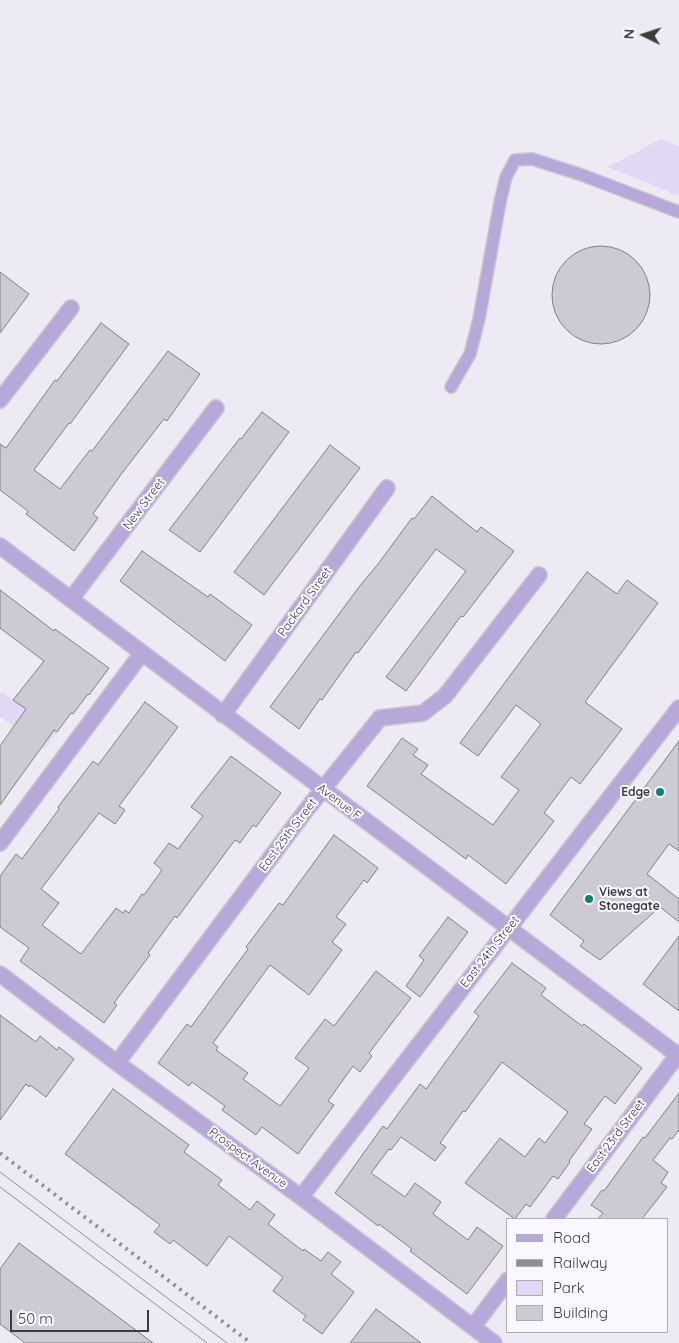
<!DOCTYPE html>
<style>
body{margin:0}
#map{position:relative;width:679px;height:1343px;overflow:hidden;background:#edeaf4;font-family:Quicksand,sans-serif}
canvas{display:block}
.legend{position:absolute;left:506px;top:1218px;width:162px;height:115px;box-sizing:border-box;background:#faf8fe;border:1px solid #aeacb2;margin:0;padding:6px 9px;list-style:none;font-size:15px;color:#3c3b3f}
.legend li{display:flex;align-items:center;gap:10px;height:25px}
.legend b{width:25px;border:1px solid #aeacb2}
.north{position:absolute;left:619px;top:10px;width:50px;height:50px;-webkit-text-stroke:4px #faf8fe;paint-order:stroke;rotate:274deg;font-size:14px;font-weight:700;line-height:20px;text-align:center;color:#3c3b3f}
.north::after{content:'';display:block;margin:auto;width:18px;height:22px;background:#3c3b3f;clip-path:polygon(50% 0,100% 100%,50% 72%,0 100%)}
.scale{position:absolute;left:10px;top:1310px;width:139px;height:22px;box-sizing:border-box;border:2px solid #3c3b3f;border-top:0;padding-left:6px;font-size:15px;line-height:18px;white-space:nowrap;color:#3c3b3f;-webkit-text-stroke:4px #faf8fe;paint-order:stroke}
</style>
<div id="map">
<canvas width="679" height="1343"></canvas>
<ul class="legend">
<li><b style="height:6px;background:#b7a8da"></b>Road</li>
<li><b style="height:6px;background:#908e95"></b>Railway</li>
<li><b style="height:14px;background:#e1d8f6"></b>Park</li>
<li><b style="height:14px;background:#cdcad4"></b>Building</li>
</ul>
<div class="north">N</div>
<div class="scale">50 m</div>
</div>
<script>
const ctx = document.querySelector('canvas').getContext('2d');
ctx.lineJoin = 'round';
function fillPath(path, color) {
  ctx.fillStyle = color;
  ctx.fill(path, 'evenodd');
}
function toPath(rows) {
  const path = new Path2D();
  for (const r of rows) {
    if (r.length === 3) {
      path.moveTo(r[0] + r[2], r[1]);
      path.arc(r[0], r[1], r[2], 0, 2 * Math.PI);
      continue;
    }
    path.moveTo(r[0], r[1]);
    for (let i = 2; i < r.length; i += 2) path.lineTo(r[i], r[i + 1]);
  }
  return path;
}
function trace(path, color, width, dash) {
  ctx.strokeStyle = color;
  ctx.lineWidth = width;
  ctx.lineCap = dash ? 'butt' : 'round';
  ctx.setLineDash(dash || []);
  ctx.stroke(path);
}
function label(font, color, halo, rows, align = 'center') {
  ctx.font = font + ' Quicksand,sans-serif';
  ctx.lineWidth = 4;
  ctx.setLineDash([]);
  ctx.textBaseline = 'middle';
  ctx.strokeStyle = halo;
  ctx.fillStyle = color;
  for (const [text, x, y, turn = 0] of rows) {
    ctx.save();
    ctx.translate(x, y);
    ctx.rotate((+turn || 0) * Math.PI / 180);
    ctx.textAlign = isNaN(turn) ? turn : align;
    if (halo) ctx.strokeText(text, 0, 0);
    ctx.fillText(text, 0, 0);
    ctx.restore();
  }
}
const green = toPath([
 [661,139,679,146,679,196,608,167],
 [2,692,57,732,44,749,0,717,0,694]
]);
const building = toPath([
 [601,295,49],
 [0,272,29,294,0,333,0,272],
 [101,323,129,344,70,424,69,423,34,470,60,489,90,450,92,451,168,351,200,374,167,421,164,419,122,473,93,514,98,518,74,551,26,514,28,511,0,490,0,444,6,448,55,380,57,381,101,323],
 [262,412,289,432,200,552,169,530,240,438,241,439,262,412],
 [330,445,360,468,264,595,234,572,330,445],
 [432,496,477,532,481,527,514,551,463,617,461,616,406,691,386,677,466,571,436,549,358,653,356,652,322,700,320,699,299,729,270,707,359,587,378,564,412,518,414,519,432,496],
 [142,551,208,597,210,594,252,625,225,661,120,581,142,551],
 [587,572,617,594,627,580,658,603,585,702,622,729,580,784,571,777,544,813,554,821,506,884,468,855,466,859,367,786,402,738,418,749,413,755,428,765,421,774,493,825,519,790,501,777,541,724,516,705,478,756,460,743,587,572],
 [0,590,54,631,55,629,109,668,89,695,88,694,73,714,71,713,57,732,54,730,0,805,0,746,26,709,13,700,44,661,0,628,0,590],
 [145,702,178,727,119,806,125,810,115,824,99,813,41,889,59,903,42,925,81,954,116,908,123,913,125,910,129,913,142,894,144,895,162,870,154,863,169,843,178,849,203,816,191,807,231,756,281,793,256,827,253,825,240,843,235,840,177,918,175,916,148,953,150,955,114,1003,117,1005,104,1023,20,961,29,948,0,927,0,876,16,854,22,859,59,809,58,807,93,761,98,765,145,702],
 [679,741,679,851,669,844,647,874,679,899,679,922,660,907,600,960,580,946,584,941,550,915,679,741],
 [334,835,378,868,367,883,364,880,336,917,346,924,332,942,342,950,309,995,270,965,213,1043,218,1047,216,1050,248,1073,243,1079,280,1106,309,1068,295,1058,325,1019,334,1026,376,971,411,998,369,1053,372,1056,360,1072,353,1066,328,1101,334,1105,298,1154,262,1127,256,1135,222,1110,225,1106,192,1082,189,1086,158,1063,187,1024,191,1027,248,949,246,947,279,903,283,905,334,835],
 [448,917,468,932,420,997,406,986,424,960,419,956,448,917],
 [679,936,679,1011,643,984,679,936],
 [512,963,546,988,541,995,582,1026,584,1024,642,1068,615,1104,605,1096,584,1124,592,1129,569,1161,570,1162,558,1179,553,1176,530,1207,526,1204,515,1219,465,1183,500,1138,525,1157,539,1138,545,1143,568,1112,502,1062,465,1112,463,1111,440,1143,446,1147,435,1161,401,1137,391,1150,389,1149,371,1173,405,1197,415,1183,441,1202,433,1214,468,1240,477,1227,503,1246,467,1294,410,1251,412,1249,379,1224,378,1226,335,1193,383,1126,387,1129,420,1084,426,1089,479,1016,474,1012,512,963],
 [0,1015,36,1042,40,1036,57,1050,59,1047,74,1059,46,1097,30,1085,29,1087,26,1084,0,1120,0,1015],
 [113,1089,189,1145,184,1152,222,1180,218,1185,250,1210,257,1201,275,1215,268,1224,303,1251,304,1249,321,1261,328,1252,341,1262,331,1274,354,1292,322,1334,303,1320,306,1316,273,1291,283,1277,229,1236,207,1266,173,1240,170,1244,154,1232,160,1225,65,1154,113,1089],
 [679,1093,679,1130,672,1139,670,1138,653,1160,668,1172,661,1183,667,1187,642,1219,598,1219,603,1213,591,1205,602,1190,604,1191,643,1137,645,1138,679,1093],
 [19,1243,153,1343,25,1343,0,1324,0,1269,19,1243],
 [376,1309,396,1324,421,1343,350,1343,376,1309]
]);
const lane = toPath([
 [451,387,470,354,479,319,500,202,506,177,515,160,532,159,582,175,679,212]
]);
const street = toPath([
 [0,400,71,308],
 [0,546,679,1056],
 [71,599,216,408],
 [223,715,387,488],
 [0,843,142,653],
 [0,974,117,1063,301,1197,494,1343],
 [117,1063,307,809,380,718,423,713,445,696,539,575],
 [301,1197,679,708],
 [554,1219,679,1053],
 [473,1327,508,1280]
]);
const tram = toPath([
 [0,1172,227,1343],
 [0,1187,207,1343]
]);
const rail = toPath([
 [0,1153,251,1343]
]);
const markers = [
 [660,792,5,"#068669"],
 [589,899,5,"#068669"]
];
const streetNames = [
 ["New Street",144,504,-53],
 ["Packard Street",305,602,-54],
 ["Avenue F",339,802,37],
 ["East 25th Street",288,835,-53],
 ["East 24th Street",490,952,-52],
 ["East 23rd Street",616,1136,-53],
 ["Prospect Avenue",248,1158,36]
];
const poiNames = [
 ["Edge",650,792],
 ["Views at",599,892,"left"],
 ["Stonegate",599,906,"left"]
];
fillPath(green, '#e1d8f6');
fillPath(building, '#cdcad4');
trace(building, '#817f88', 1);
trace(lane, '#cac7d0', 14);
trace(street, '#cac7d0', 18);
trace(lane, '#b7a8da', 11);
trace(street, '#b7a8da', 15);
trace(tram, '#908e95', 1);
trace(rail, '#908e95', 4, [2.5, 5]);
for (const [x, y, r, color] of markers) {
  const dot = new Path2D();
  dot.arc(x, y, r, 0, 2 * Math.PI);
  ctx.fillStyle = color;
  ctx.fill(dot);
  trace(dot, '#faf8fe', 2);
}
label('12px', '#3c3b3f', '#faf8fe', streetNames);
label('bold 12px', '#3c3b3f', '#faf8fe', poiNames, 'right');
</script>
